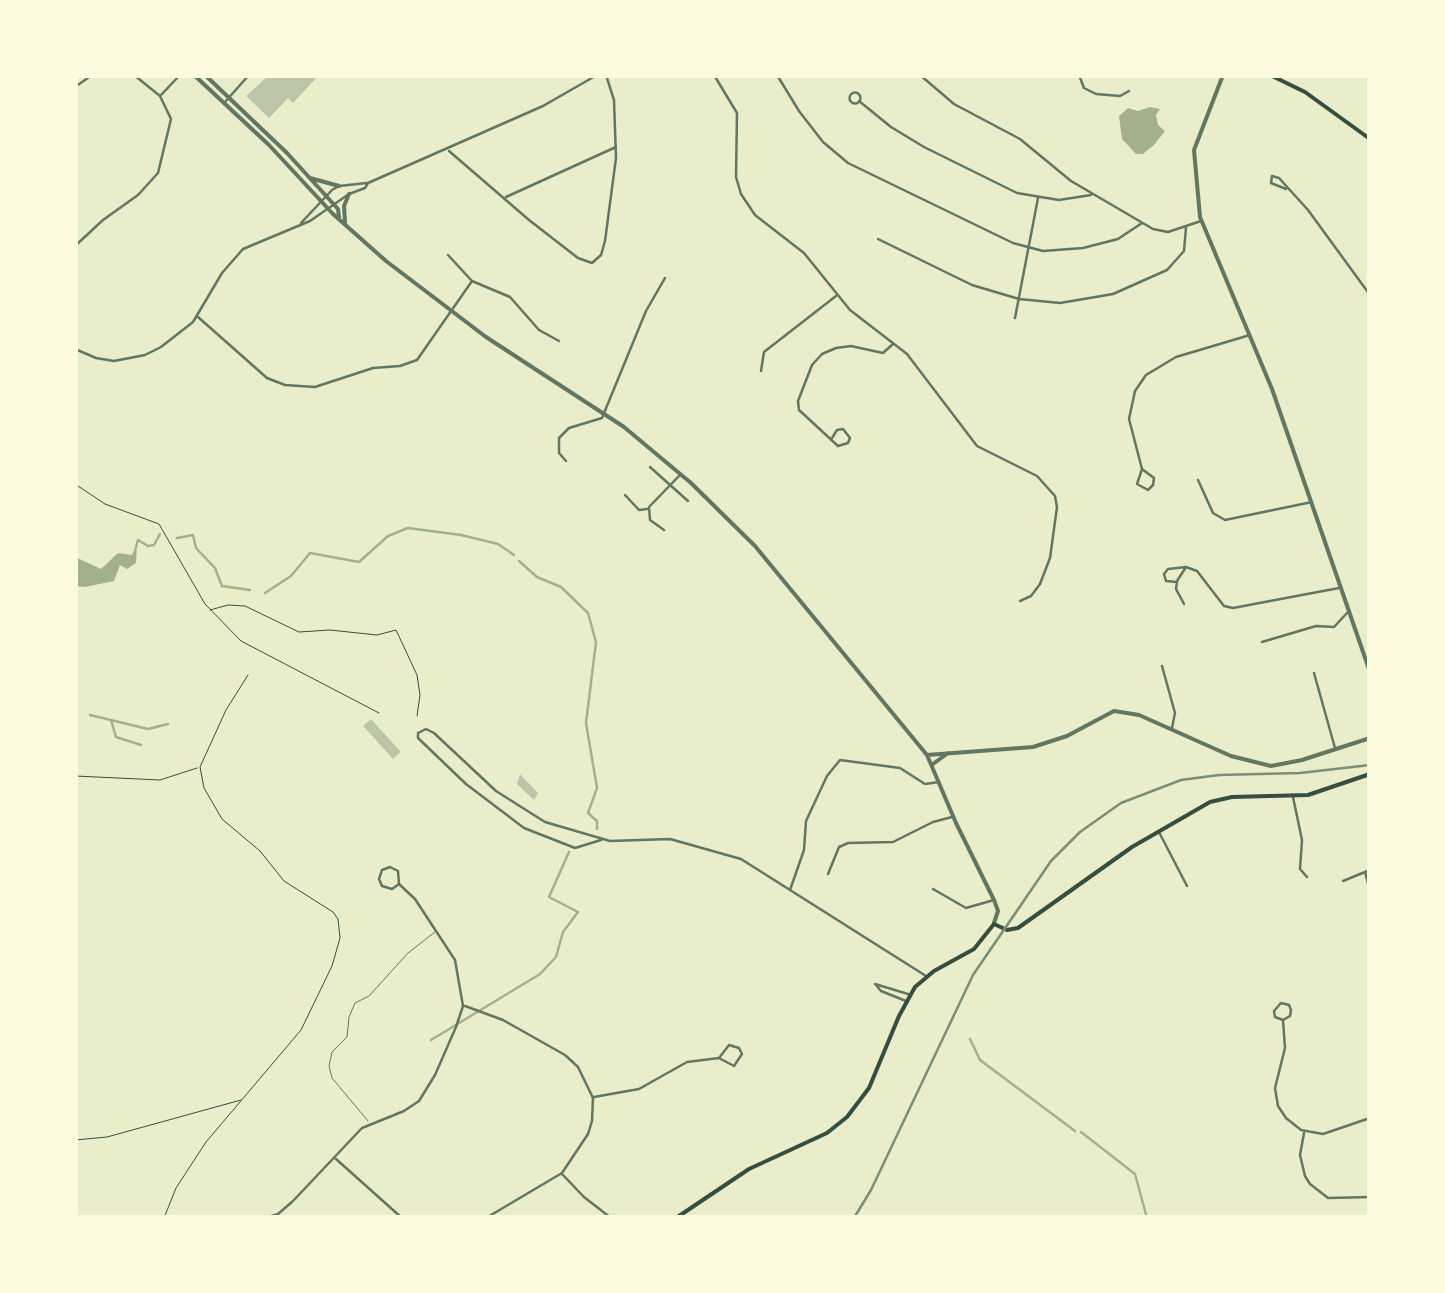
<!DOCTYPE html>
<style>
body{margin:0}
#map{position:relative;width:1445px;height:1293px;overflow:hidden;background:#e9edc9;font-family:"DM Sans",sans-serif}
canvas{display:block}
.frame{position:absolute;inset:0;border:78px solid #fefae0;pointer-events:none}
</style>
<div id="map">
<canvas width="1445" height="1293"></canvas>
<div class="frame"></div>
</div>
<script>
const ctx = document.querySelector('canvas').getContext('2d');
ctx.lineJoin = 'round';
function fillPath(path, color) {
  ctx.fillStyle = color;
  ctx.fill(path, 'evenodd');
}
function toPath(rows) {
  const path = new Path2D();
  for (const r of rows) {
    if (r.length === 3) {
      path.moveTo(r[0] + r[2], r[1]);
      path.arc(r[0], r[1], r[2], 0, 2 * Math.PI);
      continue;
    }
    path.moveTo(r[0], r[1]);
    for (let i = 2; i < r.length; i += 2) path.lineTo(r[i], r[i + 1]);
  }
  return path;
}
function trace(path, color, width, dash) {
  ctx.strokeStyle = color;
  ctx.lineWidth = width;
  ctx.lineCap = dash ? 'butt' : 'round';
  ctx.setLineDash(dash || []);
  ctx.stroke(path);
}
const water = toPath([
 [1150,107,1160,109,1156,115,1158,125,1165,131,1154,145,1143,154,1136,154,1122,139,1119,116,1128,108,1138,111],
 [137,543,136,563,127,569,120,565,114,581,85,587,75,586,75,557,101,569,118,553,132,555]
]);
const stream = toPath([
 [177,538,193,535,196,548,215,568,222,586,250,590],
 [136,547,138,540,148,546,154,545,160,534],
 [519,561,537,577,561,587,588,613,596,642,586,723,597,788,588,813,597,821,597,829],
 [265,593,291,576,310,553,359,562,388,536,408,528,461,535,498,544,514,555],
 [90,715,148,729,168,724],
 [111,720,116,737,141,745],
 [970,1039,980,1060,1075,1131],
 [431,1040,540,974,556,957,563,932,578,912,549,897,569,852],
 [1081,1132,1135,1174,1147,1218]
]);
const building = toPath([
 [263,75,319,75,293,103,288,98,269,118,246,96,266,78],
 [371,719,401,752,393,759,363,726],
 [520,774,538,793,534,800,517,784]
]);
const path = toPath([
 [75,484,105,504,159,524,205,604,241,641,379,713],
 [210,610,228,605,245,606,299,632,330,630,377,635,396,630,417,675,420,695,417,716],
 [75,776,160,780,197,768],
 [75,1140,107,1137,241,1100],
 [164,1218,176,1188,206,1142,301,1030,332,966,340,938,338,919,333,912,284,881,260,851,222,819,204,788,200,767,226,710,248,675]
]);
const service = toPath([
 [368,1121,332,1078,329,1066,332,1052,347,1037,349,1017,355,1003,369,996,408,953,435,932]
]);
const minor = toPath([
 [714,75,737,113,736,177,741,194,755,215,804,253,850,310,907,354,977,446,1037,476,1055,496,1057,507,1050,558,1040,584,1031,596,1020,601],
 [777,75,799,111,823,142,848,163,1013,243,1043,251,1083,248,1118,239,1142,223],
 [920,75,954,104,1020,139,1071,181,1153,229,1168,232,1201,221],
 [1079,75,1084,88,1096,94,1120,96,1129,91],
 [75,87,92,75],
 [855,98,5.5],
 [161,95,180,75],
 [859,101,891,127,924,147,1017,193,1059,200,1091,195],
 [225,102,249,75],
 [449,151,529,220,578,258,592,263,601,255,605,241,616,158,614,100,606,75],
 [1286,189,1271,183,1272,176,1279,178,1308,210,1370,295],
 [506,197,616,147],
 [301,223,332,190,339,186,367,183],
 [878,239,972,285,1019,299,1060,303,1113,294,1167,270,1184,251,1186,227],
 [75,246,103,220,138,195,158,173,171,119,160,96,134,75],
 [448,255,472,281,510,297,539,330,559,341],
 [198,317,267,378,285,385,315,387,373,368,400,366,417,360,472,281],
 [1015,318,1038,198],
 [75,349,96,358,114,361,145,355,161,347,193,322,222,273,243,249,310,221,349,194,365,188,368,183,543,106,597,75],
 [761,371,764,352,836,296],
 [832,438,837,430,843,429,850,438,848,443,838,446,799,410,798,401,812,365,822,354,836,348,851,346,883,353,893,344],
 [566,461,559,453,559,438,569,428,602,418,646,311,665,278],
 [650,467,688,501],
 [1142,469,1154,478,1153,485,1148,490,1137,484,1142,469,1129,419,1135,391,1146,375,1176,357,1250,335],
 [1198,480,1213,513,1225,520,1312,502],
 [625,495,639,510,647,509],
 [664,530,650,520,649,507,680,475],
 [1177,581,1186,567],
 [1184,604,1176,589,1177,582,1166,581,1164,574,1168,569,1186,567,1197,571,1224,606,1233,608,1339,588],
 [1262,642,1316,626,1334,627,1347,613],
 [1162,666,1175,713,1172,728],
 [1314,673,1335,748],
 [1293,797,1302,840,1300,869,1307,877],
 [1160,834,1187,886],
 [601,840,575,848,524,828,466,784,418,738,418,733,426,729,434,733,496,791,545,822,610,841,670,839,741,859,926,976],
 [1370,870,1365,872,1370,891],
 [828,874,839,847,848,843,893,842,933,822,952,817],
 [1343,881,1365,872],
 [933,889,966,908,994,900],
 [790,890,804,850,806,821,827,776,840,760,900,768,925,784,939,782],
 [875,984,908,994],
 [876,985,881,991,906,1001],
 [465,1006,503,1020,565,1055,578,1067,593,1098,592,1121,588,1134,562,1173,486,1218],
 [1283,1020,1290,1016,1291,1010,1289,1005,1281,1003,1274,1011,1275,1017,1283,1020,1285,1048,1275,1088,1278,1106,1286,1118,1301,1130,1323,1134,1370,1118],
 [594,1097,639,1089,687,1062,719,1058,734,1066,742,1054,739,1048,729,1045,719,1058],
 [1304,1133,1300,1155,1305,1176,1310,1184,1328,1198,1370,1197],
 [336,1159,402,1218],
 [562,1174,584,1197,611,1218],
 [265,1218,278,1214,293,1201,362,1128,404,1111,419,1101,435,1075,456,1027,463,1006,455,960,415,899,399,884,398,871,390,867,382,870,379,879,382,886,392,889,399,884]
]);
const tertiary = toPath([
 [194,75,269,145,333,214,386,261,486,337,624,427,691,483,755,546,927,755,956,823,994,900,998,911,994,923],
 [205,75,287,153,338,209,339,217],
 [1223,75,1194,150,1200,217,1272,389,1370,672],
 [310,178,339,186],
 [345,223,344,206,349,194],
 [927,755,1033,747,1067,736,1114,711,1139,715,1231,756,1271,766,1302,760,1370,738],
 [933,764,948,753]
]);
const secondary = toPath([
 [1270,75,1305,92,1370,139],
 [676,1218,749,1169,827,1133,847,1117,869,1088,899,1016,915,987,934,971,974,949,994,924,1007,930,1018,928,1132,847,1210,802,1232,797,1308,795,1370,774]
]);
const rail = toPath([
 [854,1218,871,1190,973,975,1051,861,1080,832,1121,803,1181,780,1219,775,1300,773,1370,765]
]);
fillPath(water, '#a3b18a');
trace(stream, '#a3b18a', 2.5);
fillPath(building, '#bcc5a7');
trace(path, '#344e41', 1);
trace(service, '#617663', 1);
trace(minor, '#617663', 2.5);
trace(tertiary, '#617663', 4);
trace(secondary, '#344e41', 4);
trace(rail, '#7c8e77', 2.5);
</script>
